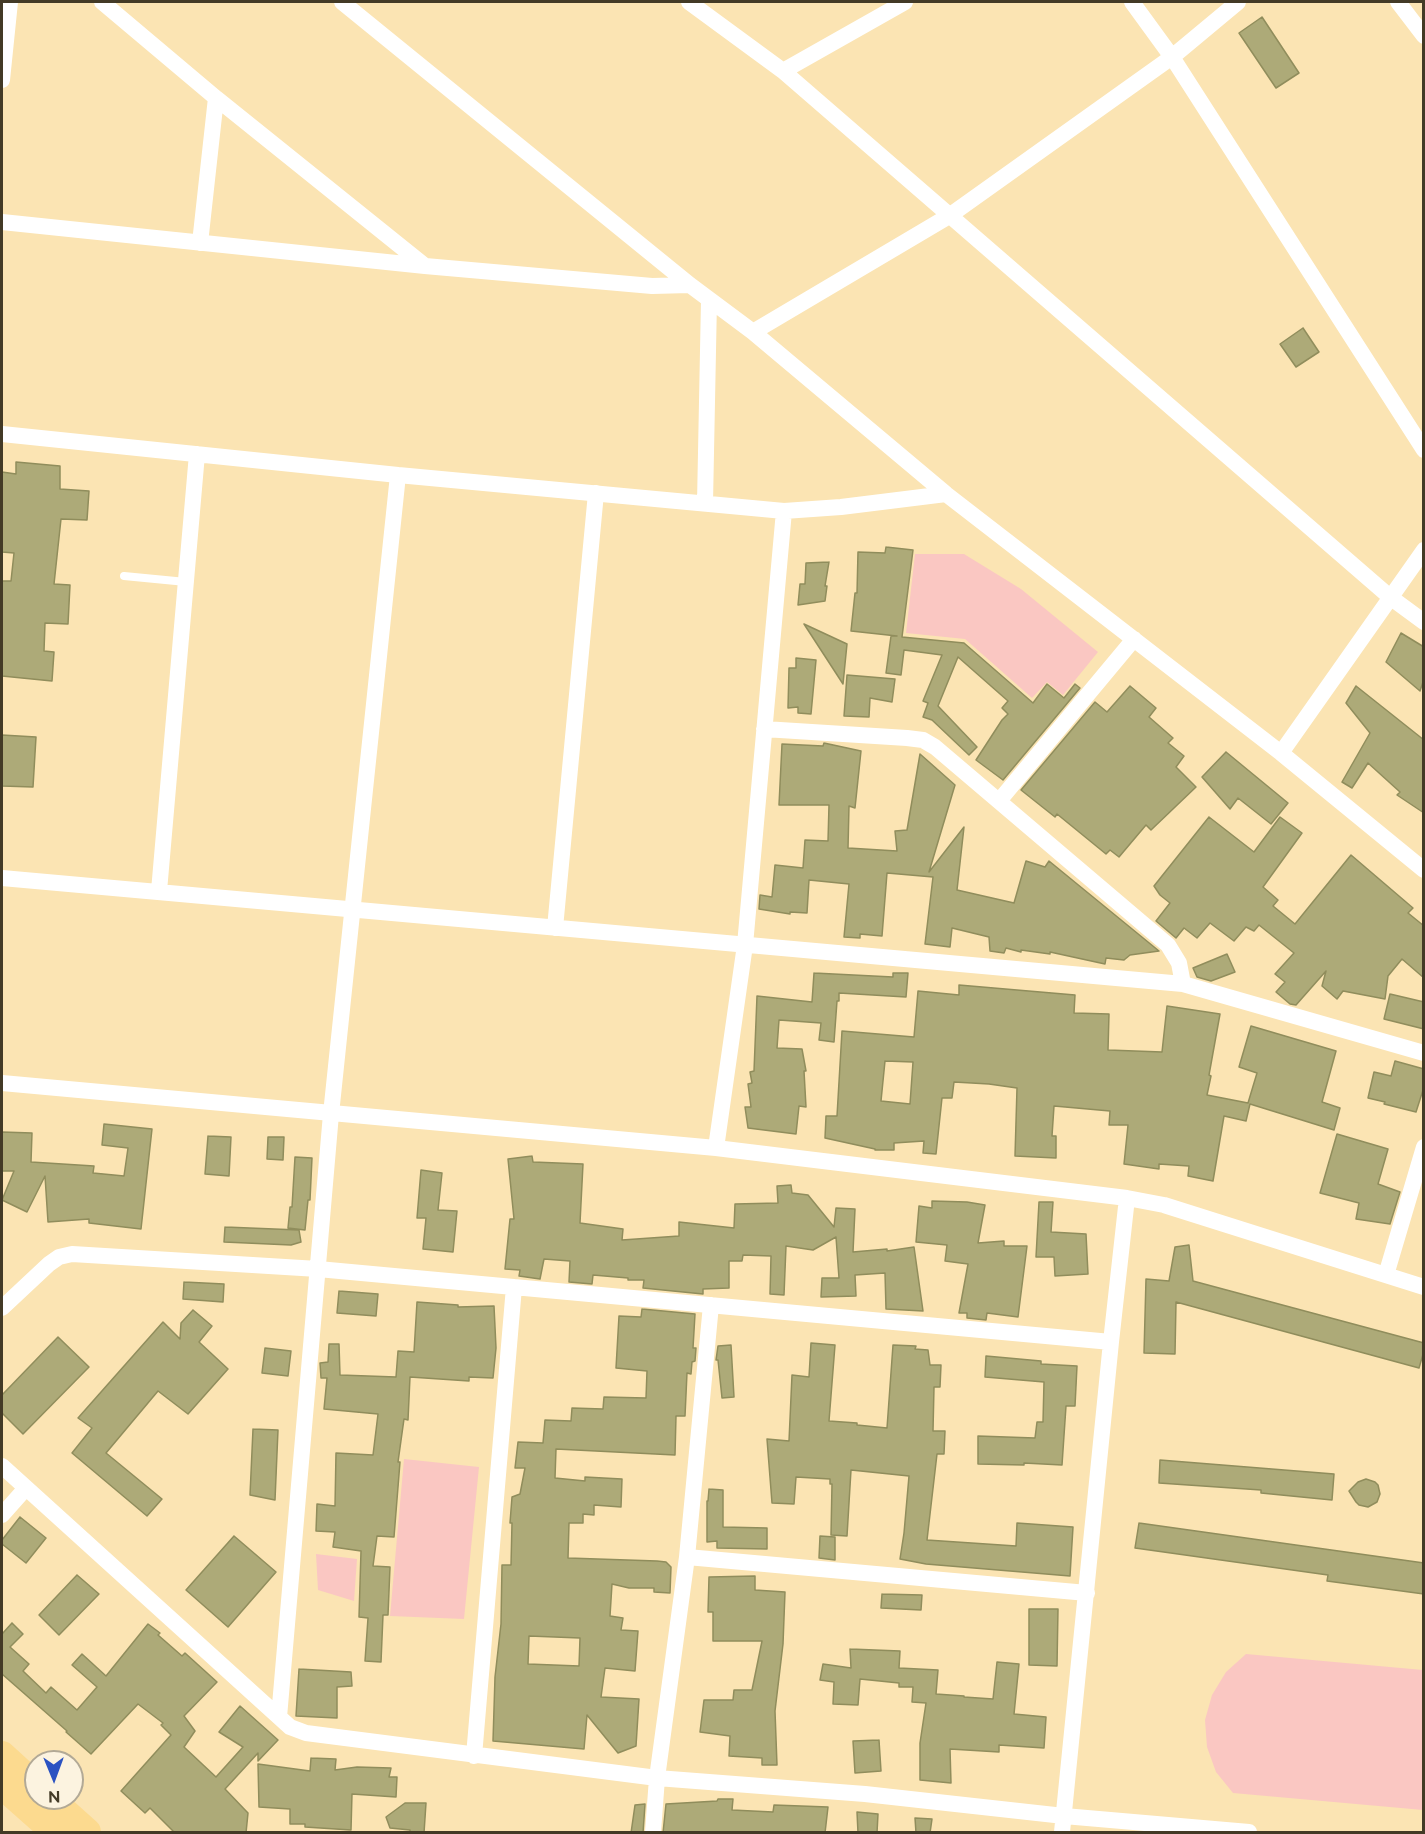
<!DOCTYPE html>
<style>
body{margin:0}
#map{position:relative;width:1425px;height:1834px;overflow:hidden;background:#fbe4b3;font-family:Raleway,sans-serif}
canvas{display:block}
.frame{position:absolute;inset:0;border:3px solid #433a26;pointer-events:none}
.north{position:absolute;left:24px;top:1750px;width:60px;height:60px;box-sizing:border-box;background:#fcf3e0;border:2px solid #b2a996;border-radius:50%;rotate:179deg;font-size:16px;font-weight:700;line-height:24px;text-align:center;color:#433a26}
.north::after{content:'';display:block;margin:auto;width:21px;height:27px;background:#2b52c2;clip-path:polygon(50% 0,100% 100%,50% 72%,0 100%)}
</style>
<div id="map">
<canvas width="1425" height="1834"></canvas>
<div class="frame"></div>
<div class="north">N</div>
</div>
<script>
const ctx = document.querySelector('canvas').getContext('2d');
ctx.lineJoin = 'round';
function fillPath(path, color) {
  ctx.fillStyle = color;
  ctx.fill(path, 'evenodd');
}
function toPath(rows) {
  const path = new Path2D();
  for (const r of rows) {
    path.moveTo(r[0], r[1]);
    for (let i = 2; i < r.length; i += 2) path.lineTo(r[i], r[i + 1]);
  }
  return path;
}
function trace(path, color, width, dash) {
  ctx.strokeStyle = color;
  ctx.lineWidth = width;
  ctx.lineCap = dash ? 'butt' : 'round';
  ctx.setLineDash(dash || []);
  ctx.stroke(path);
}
const green = toPath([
 [915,554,964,554,1021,589,1098,652,1063,695,1047,682,1032,698,965,639,906,633],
 [404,1459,479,1467,464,1619,390,1616],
 [316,1554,357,1559,354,1601,318,1590],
 [1246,1654,1423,1670,1423,1810,1233,1793,1216,1772,1207,1747,1205,1720,1212,1695,1226,1672]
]);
const building = toPath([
 [1262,17,1299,73,1276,88,1239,33,1262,17],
 [1303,328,1319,352,1296,367,1280,344,1303,328],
 [16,462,60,466,60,489,89,491,87,520,61,519,54,584,70,585,68,624,45,623,44,651,54,652,52,681,2,676,2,581,11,581,14,553,2,552,2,472,16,474,16,462],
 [886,547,913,550,902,637,964,643,1033,703,1047,684,1064,698,1075,684,1080,688,1003,780,976,760,1002,720,1008,714,1002,708,1008,701,958,657,938,706,977,747,969,755,932,720,923,717,928,703,923,701,942,655,904,650,901,675,886,673,891,636,897,636,851,631,855,593,857,593,858,552,885,553,886,547],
 [829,562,825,586,827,586,825,601,798,605,800,584,805,584,806,563,829,562],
 [804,624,847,644,843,684,804,624],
 [1401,633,1424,647,1424,679,1420,691,1386,662,1401,633],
 [796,658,816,660,811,714,798,713,798,707,788,708,789,668,796,668,796,658],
 [847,675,895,679,892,702,870,698,869,717,844,716,847,675],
 [1130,686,1156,708,1149,717,1173,738,1168,743,1184,756,1176,767,1196,787,1151,830,1146,825,1119,857,1110,850,1106,854,1057,814,1055,817,1021,790,1095,702,1107,712,1130,686],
 [1356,686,1424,740,1424,813,1397,795,1400,792,1368,763,1352,788,1342,782,1370,733,1346,703,1356,686],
 [2,735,36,737,33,787,2,786,2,735],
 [824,743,861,751,855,808,849,806,848,848,897,851,895,831,907,830,920,754,955,785,929,872,964,827,957,890,1014,903,1026,861,1045,867,1049,861,1159,951,1130,955,1124,960,1106,958,1105,964,1050,952,1050,954,1021,950,1021,952,1006,948,1004,953,990,951,989,937,952,928,950,947,925,944,933,877,887,873,882,936,860,934,860,938,844,937,849,884,809,880,807,913,790,912,790,914,759,909,760,895,772,897,775,865,803,868,805,840,828,841,829,805,779,805,782,744,823,746,824,743],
 [1226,752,1288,803,1271,824,1238,798,1230,809,1202,777,1226,752],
 [1209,817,1254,852,1280,817,1302,833,1263,887,1278,900,1273,906,1295,924,1351,855,1413,908,1408,913,1424,926,1424,978,1402,959,1388,976,1385,999,1343,991,1337,999,1322,986,1326,971,1296,1005,1290,1004,1276,992,1285,982,1275,974,1294,953,1259,925,1254,931,1246,927,1234,941,1210,923,1197,938,1184,928,1176,938,1156,921,1170,903,1160,895,1154,886,1209,817],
 [1227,954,1235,972,1211,981,1197,977,1193,968,1227,954],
 [814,973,893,977,893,973,908,973,906,997,839,993,839,1001,837,1001,834,1042,819,1040,821,1023,779,1020,777,1048,802,1049,806,1071,804,1071,806,1107,799,1106,796,1134,748,1128,745,1107,751,1107,748,1084,752,1083,750,1072,754,1071,757,996,812,1002,814,973],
 [959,985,1075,995,1074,1013,1109,1014,1108,1050,1162,1052,1167,1006,1220,1014,1209,1075,1211,1076,1207,1095,1248,1103,1257,1073,1239,1067,1251,1026,1336,1051,1322,1102,1340,1108,1334,1130,1250,1104,1246,1121,1224,1116,1213,1181,1188,1176,1189,1166,1159,1164,1159,1169,1124,1164,1128,1125,1109,1125,1110,1111,1054,1106,1052,1136,1056,1136,1056,1158,1015,1156,1017,1088,989,1084,954,1082,952,1098,942,1098,936,1154,923,1153,924,1141,894,1143,894,1150,875,1150,875,1149,825,1138,826,1116,837,1116,842,1031,914,1037,918,991,959,995,959,985],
 [885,1061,913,1062,910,1104,881,1101,885,1061],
 [1390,994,1424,1002,1424,1029,1384,1019,1390,994],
 [1395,1061,1424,1069,1424,1087,1416,1112,1384,1104,1385,1102,1368,1098,1374,1072,1391,1076,1395,1061],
 [104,1124,152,1129,141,1229,89,1223,89,1219,48,1222,45,1176,27,1212,2,1200,14,1171,2,1171,2,1132,32,1133,31,1162,94,1166,93,1173,124,1176,128,1148,102,1145,104,1124],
 [1337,1134,1388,1149,1378,1184,1400,1192,1390,1224,1356,1219,1359,1203,1320,1193,1337,1134],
 [208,1136,231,1137,229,1176,205,1174,208,1136],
 [268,1137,284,1137,283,1160,267,1159,268,1137],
 [532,1156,533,1162,583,1164,580,1223,623,1229,622,1240,679,1236,679,1222,734,1228,735,1204,778,1203,777,1186,791,1185,792,1193,808,1195,834,1227,836,1208,855,1209,853,1252,887,1249,887,1251,914,1247,923,1311,886,1309,885,1273,855,1275,856,1296,821,1297,822,1278,839,1278,836,1237,813,1250,786,1246,784,1295,770,1294,771,1256,743,1255,742,1261,729,1261,729,1288,703,1289,703,1294,643,1288,644,1280,628,1280,628,1278,593,1275,592,1284,569,1282,570,1261,544,1259,540,1279,519,1276,520,1270,505,1269,510,1219,514,1219,508,1159,532,1156],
 [295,1157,312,1158,310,1200,308,1200,305,1230,288,1228,290,1207,292,1207,295,1157],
 [421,1170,442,1173,438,1210,457,1211,453,1252,423,1249,426,1218,417,1218,421,1170],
 [932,1201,967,1202,985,1205,978,1243,1004,1241,1004,1246,1027,1246,1018,1317,987,1313,986,1320,967,1318,967,1313,959,1313,968,1264,945,1261,947,1245,916,1242,919,1206,932,1208,932,1201],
 [1039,1202,1053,1202,1051,1232,1086,1234,1088,1274,1055,1276,1054,1257,1036,1257,1039,1202],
 [225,1227,299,1230,301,1242,291,1245,224,1242,225,1227],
 [1189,1245,1193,1281,1424,1343,1424,1351,1419,1368,1176,1302,1175,1354,1144,1353,1146,1279,1169,1281,1175,1247,1189,1245],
 [184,1282,224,1284,223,1302,183,1299,184,1282],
 [339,1291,378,1294,376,1316,337,1313,339,1291],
 [417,1302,458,1305,458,1307,494,1306,496,1348,493,1378,469,1377,469,1381,410,1377,408,1420,404,1419,398,1462,400,1462,394,1537,377,1536,373,1566,390,1567,388,1615,383,1615,381,1662,365,1661,368,1618,359,1617,361,1551,333,1547,335,1532,316,1531,317,1504,335,1506,336,1453,373,1455,378,1414,324,1409,327,1378,321,1378,320,1363,328,1362,329,1344,339,1344,340,1375,396,1377,398,1351,414,1352,417,1302],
 [642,1309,695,1314,693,1348,696,1348,695,1361,692,1362,691,1374,687,1373,685,1416,676,1416,675,1455,556,1449,555,1478,585,1481,585,1477,622,1479,621,1507,594,1505,594,1515,583,1514,583,1523,569,1523,568,1558,657,1561,666,1562,671,1567,670,1593,654,1592,654,1588,629,1588,612,1584,610,1616,623,1618,621,1630,638,1631,635,1671,605,1668,601,1697,639,1699,636,1746,618,1753,587,1715,584,1749,493,1741,495,1677,501,1624,502,1565,511,1565,512,1523,510,1523,512,1497,520,1494,525,1468,515,1468,518,1442,543,1443,545,1420,571,1421,572,1408,603,1409,604,1397,646,1398,647,1371,616,1368,619,1316,641,1317,642,1309],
 [529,1636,580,1638,579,1666,528,1664,529,1636],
 [193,1310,212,1326,199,1342,228,1369,188,1414,158,1391,106,1453,162,1499,147,1516,72,1453,92,1428,78,1418,163,1322,180,1339,181,1323,193,1310],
 [58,1337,89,1367,23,1434,2,1413,2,1395,58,1337],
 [811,1343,835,1345,829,1421,857,1423,857,1425,887,1428,893,1345,916,1346,915,1349,928,1350,930,1365,941,1365,940,1387,934,1387,933,1431,945,1431,944,1454,937,1454,927,1540,1016,1546,1017,1523,1073,1527,1070,1576,926,1564,900,1559,904,1533,909,1476,851,1470,847,1536,831,1535,832,1484,830,1484,830,1479,796,1477,794,1504,772,1503,767,1439,789,1441,792,1375,809,1377,811,1343],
 [731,1345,734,1397,722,1398,718,1360,716,1360,718,1346,731,1345],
 [265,1348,291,1351,288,1376,262,1373,265,1348],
 [986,1356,1041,1361,1041,1364,1077,1366,1075,1406,1066,1406,1062,1465,1024,1463,1024,1465,978,1464,978,1436,1035,1438,1037,1422,1043,1422,1044,1382,985,1377,986,1356],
 [253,1429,278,1430,275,1500,250,1495,253,1429],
 [1160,1460,1334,1474,1332,1500,1261,1493,1261,1490,1159,1483,1160,1460],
 [1366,1479,1375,1482,1378,1485,1380,1494,1377,1502,1368,1507,1359,1505,1356,1502,1349,1491,1358,1482,1366,1479],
 [709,1489,723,1490,723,1527,767,1528,767,1549,717,1548,717,1541,707,1542,707,1501,708,1501,709,1489],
 [20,1517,46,1538,26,1563,2,1544,2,1540,20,1517],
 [1139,1523,1424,1563,1424,1594,1327,1581,1328,1575,1135,1548,1139,1523],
 [234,1536,276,1572,228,1627,186,1590,234,1536],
 [820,1536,835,1537,835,1560,819,1558,820,1536],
 [77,1575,99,1594,59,1635,39,1615,77,1575],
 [755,1576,755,1590,785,1592,783,1644,775,1711,777,1765,762,1765,762,1758,729,1756,730,1736,700,1732,704,1700,733,1700,734,1690,752,1690,762,1641,713,1641,713,1612,708,1612,709,1577,755,1576],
 [882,1594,922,1595,921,1610,881,1608,882,1594],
 [1029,1609,1058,1609,1057,1666,1029,1665,1029,1609],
 [12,1623,23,1634,10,1647,29,1664,23,1671,46,1693,51,1687,77,1710,97,1687,72,1665,82,1654,106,1676,148,1624,160,1633,158,1635,182,1656,185,1653,217,1682,184,1716,195,1731,184,1747,216,1777,243,1747,219,1732,240,1706,278,1740,258,1761,258,1753,225,1789,248,1813,246,1833,175,1833,150,1808,145,1813,121,1791,171,1735,161,1725,163,1723,138,1704,91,1754,66,1732,67,1731,2,1674,2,1634,12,1623],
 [850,1649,900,1651,899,1668,938,1670,936,1694,964,1696,964,1697,993,1699,997,1662,1019,1664,1014,1714,1046,1717,1044,1748,999,1745,999,1752,950,1749,951,1783,920,1780,920,1743,926,1703,912,1702,913,1687,899,1687,899,1683,860,1679,858,1705,833,1704,834,1682,820,1680,823,1664,851,1668,850,1649],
 [299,1669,351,1672,352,1686,337,1687,337,1718,296,1716,299,1669],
 [879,1740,881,1771,855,1773,853,1741,879,1740],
 [311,1758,336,1759,335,1770,357,1767,391,1768,389,1777,397,1777,396,1797,352,1794,351,1830,305,1827,305,1824,290,1824,290,1809,259,1807,258,1764,310,1771,311,1758],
 [718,1799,733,1799,732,1810,773,1812,774,1805,828,1807,825,1833,663,1833,666,1804,717,1801,718,1799],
 [405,1803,426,1803,424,1833,410,1833,410,1830,390,1828,386,1817,405,1803],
 [645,1804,643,1833,631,1833,635,1805,645,1804],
 [857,1812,878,1814,877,1833,858,1833,857,1812],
 [915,1818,932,1819,930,1833,916,1833,915,1818]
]);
const service = toPath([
 [124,576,186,582]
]);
const minor = toPath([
 [102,2,216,98,425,266],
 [342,2,690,285,753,332,946,494,1281,753,1424,870],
 [689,2,783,71,1390,597,1424,622],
 [1132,2,1172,57,1424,450],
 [1398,2,1424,36],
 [783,71,905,2],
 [2,80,10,2],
 [2,222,425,266,652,286,690,285],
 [200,243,216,98],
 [753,332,949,216,1172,57,1238,2],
 [2,434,398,475,784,511,841,507,946,494],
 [705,503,709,300],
 [764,729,907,738,923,740,935,747,1168,945,1179,963,1183,984],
 [1281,753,1424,550],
 [999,801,1134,639],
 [2,878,1183,984,1424,1053],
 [159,891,197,454],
 [555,928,596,493],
 [2,1083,716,1148,1127,1198,1164,1205,1424,1287],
 [716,1148,745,945,784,511],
 [1386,1275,1424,1147],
 [2,1308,49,1264,59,1257,72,1254,318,1269,1111,1342],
 [2,1466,279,1717,290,1727,306,1733,657,1778,865,1794,1064,1816,1249,1832],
 [2,1515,26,1488],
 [687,1557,1087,1593],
 [279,1717,331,1114,398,475],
 [474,1756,514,1287],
 [653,1832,657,1778,687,1557,711,1305],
 [1062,1832,1111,1342,1127,1198]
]);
const trunk = toPath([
 [2,1755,36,1786],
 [2,1785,55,1832],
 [49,1798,87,1832]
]);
fillPath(green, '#fac7c2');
fillPath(building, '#adaa78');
trace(building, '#908d5c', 1.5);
trace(service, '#fff', 8);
trace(minor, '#fff', 16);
trace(trunk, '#fcda8f', 28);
</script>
